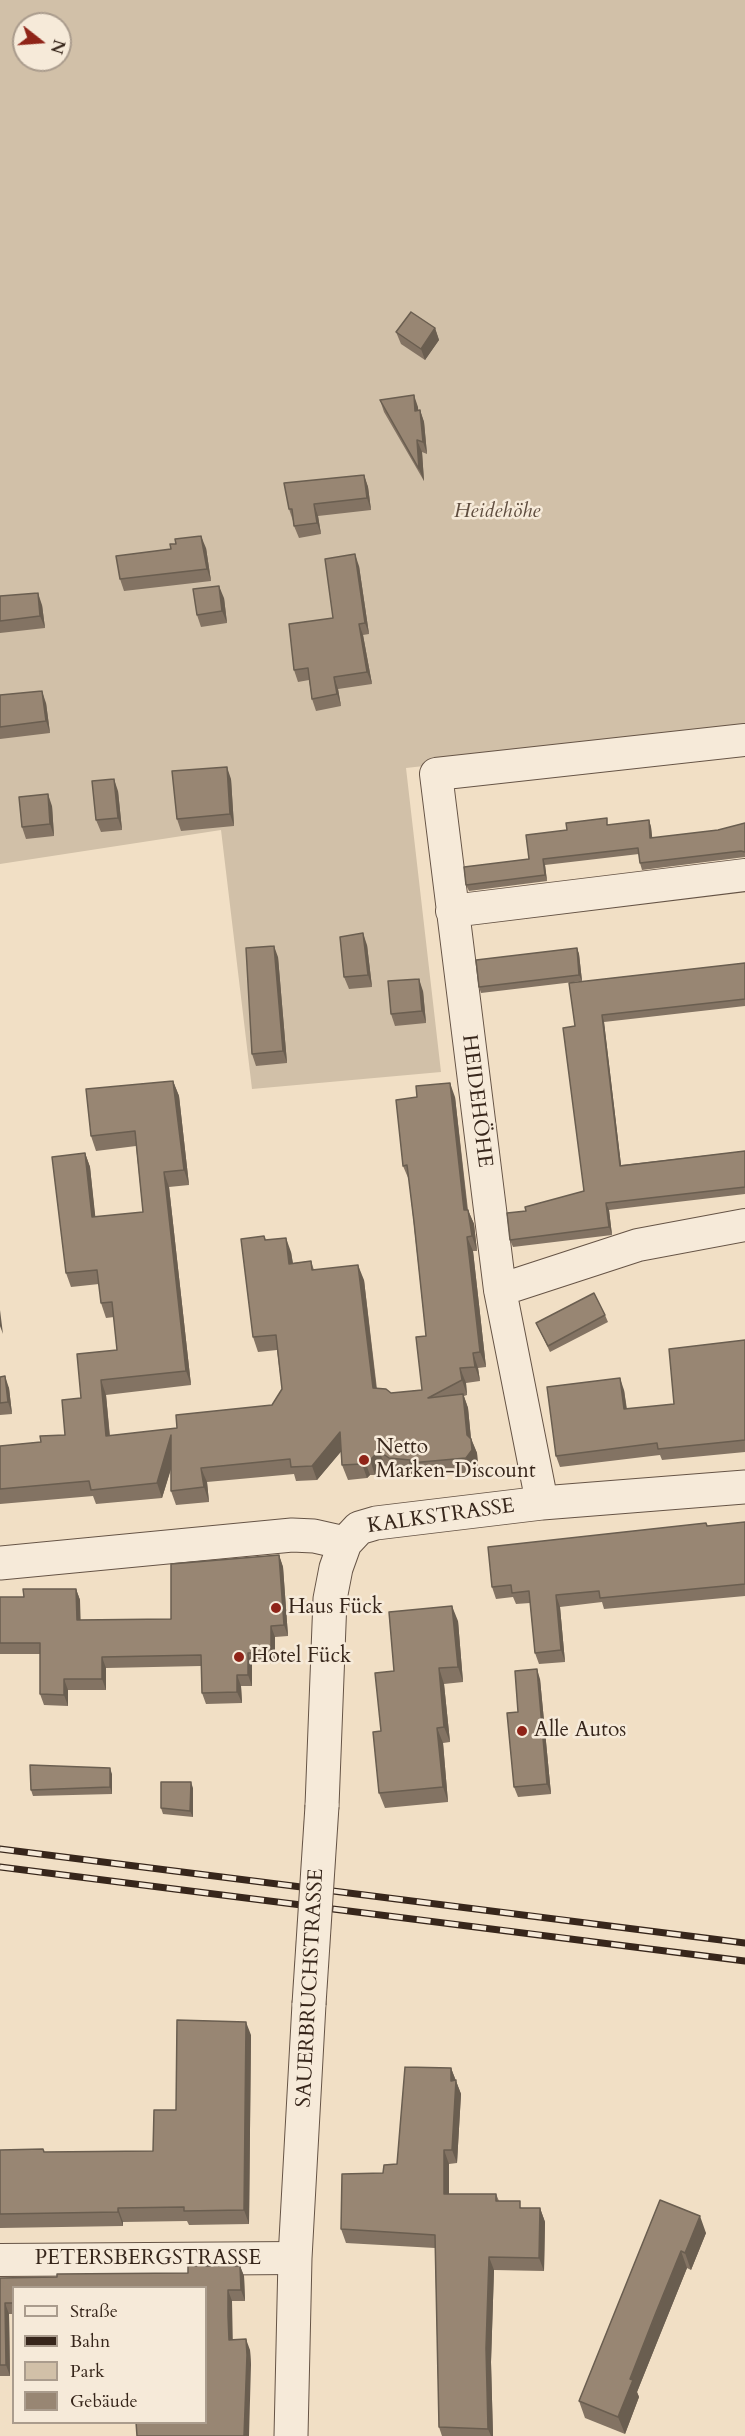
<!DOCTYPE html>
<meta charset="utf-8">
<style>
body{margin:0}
#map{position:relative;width:745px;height:2436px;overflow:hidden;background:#f1dfc5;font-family:Cardo,serif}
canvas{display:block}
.legend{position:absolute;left:12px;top:2286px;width:195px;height:138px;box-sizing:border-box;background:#f6ead9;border:2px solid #aa9c8d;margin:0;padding:8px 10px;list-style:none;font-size:18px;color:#37261b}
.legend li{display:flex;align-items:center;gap:12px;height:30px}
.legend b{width:30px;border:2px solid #aa9c8d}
.north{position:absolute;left:12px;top:12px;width:60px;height:60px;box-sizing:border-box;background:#f6ead9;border:2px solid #aa9c8d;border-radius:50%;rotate:107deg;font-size:16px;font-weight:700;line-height:24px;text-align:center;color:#37261b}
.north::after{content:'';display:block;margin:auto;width:21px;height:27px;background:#8f2418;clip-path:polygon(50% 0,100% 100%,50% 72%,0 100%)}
</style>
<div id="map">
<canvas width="745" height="2436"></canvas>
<ul class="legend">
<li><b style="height:8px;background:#f6ead9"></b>Straße</li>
<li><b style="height:8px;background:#37261b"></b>Bahn</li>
<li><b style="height:16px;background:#d1c0a8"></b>Park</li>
<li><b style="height:16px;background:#988673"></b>Gebäude</li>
</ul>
<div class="north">N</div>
</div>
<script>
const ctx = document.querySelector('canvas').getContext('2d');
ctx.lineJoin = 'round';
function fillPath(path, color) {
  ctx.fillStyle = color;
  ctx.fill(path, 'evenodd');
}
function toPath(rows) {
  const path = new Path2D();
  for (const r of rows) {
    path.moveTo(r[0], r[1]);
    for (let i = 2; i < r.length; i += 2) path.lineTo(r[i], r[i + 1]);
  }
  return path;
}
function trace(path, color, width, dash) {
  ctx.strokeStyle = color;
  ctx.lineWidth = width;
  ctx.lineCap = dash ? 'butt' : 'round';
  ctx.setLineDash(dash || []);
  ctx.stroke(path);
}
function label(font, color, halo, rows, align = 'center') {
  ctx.font = font + ' Cardo,serif';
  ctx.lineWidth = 5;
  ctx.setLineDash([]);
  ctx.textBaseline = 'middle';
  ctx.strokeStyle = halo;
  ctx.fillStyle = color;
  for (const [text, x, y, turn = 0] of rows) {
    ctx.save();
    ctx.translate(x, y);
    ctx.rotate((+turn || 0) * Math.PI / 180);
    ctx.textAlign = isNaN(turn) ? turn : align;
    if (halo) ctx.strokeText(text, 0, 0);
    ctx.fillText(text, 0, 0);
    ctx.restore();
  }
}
const green = toPath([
 [0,0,745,0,745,730,406,768,441,1072,252,1089,221,830,0,864],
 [24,24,60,24,60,60,24,60]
]);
const minor = toPath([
 [452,911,745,875],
 [500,1290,638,1245,745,1225],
 [542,1503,500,1290,436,774,745,740],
 [0,2260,295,2258]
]);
const tertiary = toPath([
 [0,1563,292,1535,314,1536,345,1543],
 [322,1806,330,1599,336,1568,345,1543,359,1528,376,1523,542,1503,745,1487],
 [291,2436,295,2258,309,2004]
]);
const rail = toPath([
 [0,1849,745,1943],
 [0,1867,745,1961]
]);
const tertiaryBridge = toPath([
 [309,2004,322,1806]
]);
const wall = toPath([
 [435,328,439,340,425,360,401,344,396,332],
 [380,400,418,407,418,410,420,410,424,422,427,454,422,452,424,481,384,412],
 [364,475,368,487,371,510,318,516,321,534,299,538,294,526,294,521,293,521,289,509],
 [206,548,211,581,124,591,120,579,171,549],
 [359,566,369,634,363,635,372,684,338,689,341,706,316,711,312,699,309,680,298,682,294,670,333,618],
 [0,596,42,605,45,628,0,633],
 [224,598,227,623,201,627,197,615],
 [0,695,46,703,50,733,0,739],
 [231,779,234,826,181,831,177,819],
 [118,791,122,830,101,832,96,820],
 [52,806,54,836,26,839,22,827],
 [649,820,651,827,652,838,718,830,745,823,745,857,642,870,640,863,639,854,545,865,547,881,469,891,466,885,529,859,609,825],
 [367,945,372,987,349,989,344,977],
 [577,948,579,954,582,981,481,993,479,987],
 [278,957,287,1063,256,1066,252,1054],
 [745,963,745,1006,604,1022,621,1165,745,1151,745,1194,609,1210,612,1235,513,1247,510,1240,526,1211,584,1191,575,1026,569,983],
 [423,991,426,1023,395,1026,391,1014],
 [173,1081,179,1096,189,1185,169,1187,191,1385,106,1395,110,1436,177,1428,272,1405,282,1389,277,1350,258,1352,253,1337,264,1236,266,1240,291,1252,293,1263,311,1261,314,1270,364,1280,377,1389,391,1393,422,1390,426,1336,409,1180,403,1166,455,1097,468,1210,474,1224,477,1251,473,1251,486,1367,478,1368,480,1381,466,1383,467,1395,464,1396,468,1408,471,1438,477,1453,478,1465,472,1472,416,1478,414,1474,394,1473,385,1465,375,1475,370,1475,367,1478,348,1480,342,1465,341,1451,317,1480,296,1481,294,1474,207,1482,209,1502,176,1505,171,1491,171,1468,162,1498,96,1504,93,1496,0,1504,0,1446,41,1442,65,1435,81,1398,117,1350,114,1317,106,1318,101,1303,99,1284,71,1287,66,1273,85,1153,90,1167,95,1217,143,1212,136,1146,96,1151,91,1136],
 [605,1315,608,1322,550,1352,536,1323],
 [745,1340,745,1452,662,1460,660,1455,560,1467,556,1456,624,1390,627,1409,674,1404],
 [0,1377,9,1388,12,1414,0,1415],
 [745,1522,745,1596,604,1609,602,1602,560,1607,565,1662,539,1664,535,1653,530,1603,516,1604,513,1597,496,1599,492,1587,706,1523,707,1526],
 [279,1555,283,1567,288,1636,275,1637,275,1663,252,1664,252,1686,241,1686,242,1703,206,1704,202,1693,201,1666,106,1668,106,1690,68,1690,68,1706,44,1705,40,1694,40,1654,0,1654,0,1597,24,1597,76,1589,80,1600,80,1620,171,1619],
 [458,1621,463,1682,444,1684,450,1742,443,1743,448,1802,385,1808,379,1793,394,1671],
 [540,1679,551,1794,518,1797,514,1787],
 [112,1774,112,1794,33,1796,31,1790],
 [193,1788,193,1817,163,1814,161,1808],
 [251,2035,249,2224,189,2225,187,2221,123,2222,123,2226,0,2228,0,2150,43,2149,44,2152,153,2151,176,2110],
 [451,2068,461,2094,457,2163,449,2164,449,2194,496,2194,499,2201,522,2208,540,2208,545,2222,544,2271,494,2270,491,2362,493,2436,442,2436,439,2427,435,2248,346,2243,341,2229,383,2173,397,2164],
 [660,2200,706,2233,691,2270,687,2268,661,2332,637,2392,639,2397,625,2434,585,2418,579,2401],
 [240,2266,244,2276,245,2301,232,2301,232,2339,250,2350,251,2365,206,2422,206,2288,14,2288,14,2314,9,2314,10,2376,0,2376,0,2278,57,2277,188,2273]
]);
const shadedWall = toPath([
 [435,328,439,340,425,360,421,349],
 [414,395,418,407,419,423,415,411],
 [420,410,424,422,427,454,423,442],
 [417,440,422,452,424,481,419,469],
 [364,475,368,487,371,510,367,498],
 [314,504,318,516,321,534,317,523],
 [201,536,206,548,211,581,207,569],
 [355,554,359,566,369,634,365,623],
 [219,586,224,598,227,623,222,611],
 [38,593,42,605,45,628,40,616],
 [359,624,363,635,372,684,367,672],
 [334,677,338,689,341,706,337,694],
 [42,691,46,703,50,733,46,721],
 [227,767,231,779,234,826,230,814],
 [114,779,118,791,122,830,118,818],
 [48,794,52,806,54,836,50,824],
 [649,820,651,827,653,844,650,838],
 [543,859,545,865,547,881,545,875],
 [363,933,367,945,372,987,368,975],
 [274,946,278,957,287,1063,283,1051],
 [577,948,579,954,582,981,579,975],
 [419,979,423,991,426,1023,422,1011],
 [602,1015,604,1022,622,1173,620,1166],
 [173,1081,179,1096,189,1185,184,1170],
 [450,1083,455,1097,469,1225,464,1210],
 [85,1153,90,1167,97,1232,92,1217],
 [164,1172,169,1187,191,1385,186,1371],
 [606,1203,609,1210,612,1235,609,1227],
 [468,1210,474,1224,477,1251,472,1236],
 [467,1237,473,1251,486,1367,480,1352],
 [286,1238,291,1252,295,1278,289,1264],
 [358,1265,364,1280,378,1403,373,1388],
 [0,1310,3,1334,0,1326],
 [473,1353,478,1368,480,1381,475,1367],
 [460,1368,466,1383,467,1395,462,1380],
 [5,1376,9,1388,12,1414,8,1402],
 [620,1378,624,1390,628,1421,624,1409],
 [101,1380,106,1395,111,1451,106,1436],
 [463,1394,468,1408,472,1450,467,1435],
 [340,1432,345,1447,317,1480,312,1466],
 [171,1435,177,1450,162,1498,157,1483],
 [471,1439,477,1453,478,1465,472,1472,466,1458],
 [379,1451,385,1465,375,1475,370,1460],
 [365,1461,370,1475,367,1478,362,1464],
 [201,1468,207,1482,209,1502,204,1487],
 [279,1555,283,1567,288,1636,284,1625],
 [76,1589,80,1600,81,1631,77,1620],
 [556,1595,560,1607,565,1662,561,1650],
 [452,1606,458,1621,463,1682,458,1667],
 [271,1626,275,1637,275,1663,271,1652],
 [248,1653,252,1664,252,1686,248,1675],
 [102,1657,106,1668,106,1690,102,1679],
 [439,1668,444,1684,450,1742,444,1727],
 [537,1669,540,1679,551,1794,547,1784],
 [237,1675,241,1686,242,1703,237,1692],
 [64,1679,68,1690,68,1706,64,1695],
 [437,1728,443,1743,448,1802,443,1787],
 [110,1768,112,1774,112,1794,110,1787],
 [191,1782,193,1788,193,1817,190,1811],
 [246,2022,251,2035,249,2224,244,2210],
 [451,2068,461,2094,457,2163,452,2150],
 [444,2150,449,2164,449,2207,444,2194],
 [118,2208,123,2222,123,2226,118,2212],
 [540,2208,545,2222,544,2271,539,2258],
 [700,2216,706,2233,691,2270,685,2253],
 [681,2251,687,2268,637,2392,639,2397,625,2434,618,2417,630,2379],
 [489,2257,494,2270,491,2362,493,2436,491,2436,488,2429,486,2348],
 [240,2266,244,2276,245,2301,241,2290],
 [228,2290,232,2301,233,2350,229,2340],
 [5,2303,9,2314,10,2376,6,2365],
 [246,2339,250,2350,251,2365,249,2436,244,2436]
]);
const building = toPath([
 [411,312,435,328,421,349,396,332,411,312],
 [414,395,415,411,420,410,423,442,417,440,419,469,380,400,414,395],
 [364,475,367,498,314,504,317,523,294,526,292,509,289,509,284,483,364,475],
 [201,536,207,569,120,579,116,556,171,549,170,544,176,544,175,539,201,536],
 [355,554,365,623,359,624,367,672,334,677,337,694,312,699,308,668,294,670,289,624,333,618,325,559,355,554],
 [219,586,222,611,197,615,193,589,219,586],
 [38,593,40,616,0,621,0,596,38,593],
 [42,691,46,721,0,727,0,695,42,691],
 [227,767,230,814,177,819,172,771,227,767],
 [114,779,118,818,96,820,92,781,114,779],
 [48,794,50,824,22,827,19,797,48,794],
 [607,818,607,825,649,820,650,838,718,830,745,823,745,852,741,851,640,863,638,848,543,859,545,875,466,885,464,867,529,859,526,835,567,830,566,823,607,818],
 [363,933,368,975,344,977,340,937,363,933],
 [274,946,283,1051,252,1054,246,948,274,946],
 [577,948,579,975,479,987,476,960,577,948],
 [745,963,745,999,602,1015,620,1166,745,1151,745,1187,606,1203,609,1227,510,1240,507,1213,526,1211,525,1207,584,1191,563,1028,575,1026,569,983,745,963],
 [419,979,422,1011,391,1014,388,981,419,979],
 [173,1081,184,1170,164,1172,186,1371,101,1380,106,1436,177,1428,176,1415,272,1405,282,1389,276,1335,253,1337,241,1239,264,1236,265,1240,286,1238,289,1264,311,1261,312,1270,358,1265,373,1388,386,1389,391,1393,422,1390,416,1337,426,1336,414,1222,407,1165,403,1166,396,1100,417,1097,416,1086,450,1083,464,1210,468,1210,472,1236,467,1237,480,1352,473,1353,475,1367,460,1368,462,1380,428,1398,463,1394,467,1435,471,1439,472,1450,466,1458,410,1463,410,1460,389,1458,379,1451,370,1460,365,1461,362,1464,342,1465,340,1432,312,1466,291,1467,290,1459,201,1468,204,1487,171,1491,171,1435,157,1483,91,1490,89,1481,0,1489,0,1446,41,1442,40,1436,65,1435,62,1400,81,1398,77,1354,117,1350,112,1302,101,1303,97,1270,66,1273,52,1157,85,1153,92,1217,143,1212,135,1131,91,1136,86,1089,173,1081],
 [594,1293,605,1315,548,1346,536,1323,594,1293],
 [745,1340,745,1440,658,1449,657,1443,556,1456,547,1387,620,1378,624,1409,674,1404,669,1349,745,1340],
 [5,1376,8,1402,0,1403,0,1377,5,1376],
 [745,1522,745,1584,600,1598,599,1591,556,1595,561,1650,535,1653,529,1591,512,1593,511,1585,492,1587,488,1547,706,1523,707,1526,745,1522],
 [279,1555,284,1625,271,1626,271,1652,248,1653,248,1675,237,1675,237,1692,202,1693,201,1655,102,1657,102,1679,64,1679,64,1695,40,1694,40,1643,0,1643,0,1597,24,1597,23,1589,76,1589,77,1620,171,1619,171,1564,279,1555],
 [452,1606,458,1667,439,1668,444,1727,437,1728,443,1787,379,1793,373,1732,381,1731,375,1673,394,1671,389,1612,452,1606],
 [537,1669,547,1784,514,1787,507,1713,518,1712,515,1671,537,1669],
 [30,1765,110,1768,110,1787,31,1790,30,1765],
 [161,1782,191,1782,190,1811,161,1808,161,1782],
 [177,2020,246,2022,244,2210,184,2211,184,2207,118,2208,118,2212,0,2214,0,2150,43,2149,44,2152,153,2151,154,2110,176,2110,177,2020],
 [405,2067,451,2068,451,2081,456,2080,452,2150,444,2150,444,2194,496,2194,496,2201,520,2201,520,2208,540,2208,539,2258,489,2257,486,2348,488,2429,439,2427,435,2235,341,2229,342,2174,383,2173,384,2165,397,2164,405,2067],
 [660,2200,700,2216,685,2253,681,2251,655,2315,630,2379,633,2380,618,2417,579,2401,660,2200],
 [188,2266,240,2266,241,2290,228,2290,228,2316,229,2340,246,2339,247,2355,244,2436,137,2436,136,2422,206,2422,206,2288,14,2288,14,2303,5,2303,6,2365,0,2365,0,2278,57,2277,57,2274,188,2273,188,2266]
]);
const markers = [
 [364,1460,6,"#8f2418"],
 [276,1608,6,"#8f2418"],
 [239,1657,6,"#8f2418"],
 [522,1731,6,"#8f2418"]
];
const parkNames = [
 ["Heidehöhe",497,512]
];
const streetNames = [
 ["HEIDEHÖHE",476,1101,83],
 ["KALKSTRASSE",441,1517,-8],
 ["SAUERBRUCHSTRASSE",311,1988,-87],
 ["PETERSBERGSTRASSE",148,2259]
];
const poiNames = [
 ["Netto",376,1448],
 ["Marken-Discount",376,1472],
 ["Haus Fück",288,1608],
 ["Hotel Fück",251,1657],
 ["Alle Autos",534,1731]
];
fillPath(green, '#d1c0a8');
trace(minor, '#665446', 34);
trace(tertiary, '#665446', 35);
trace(minor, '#f6ead9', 32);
trace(tertiary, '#f6ead9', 33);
trace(rail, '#37261b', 7);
trace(rail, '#f6ead9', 4.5, [14]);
trace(tertiaryBridge, '#665446', 35, []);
trace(tertiaryBridge, '#f6ead9', 33);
fillPath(wall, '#837363');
fillPath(shadedWall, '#6a5e50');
fillPath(building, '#988673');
trace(building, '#6a5e50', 1.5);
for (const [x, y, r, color] of markers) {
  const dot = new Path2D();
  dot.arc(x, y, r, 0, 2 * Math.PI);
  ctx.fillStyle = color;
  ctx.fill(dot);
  trace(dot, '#f6ead9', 2);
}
label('italic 21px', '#5e4c3e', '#f6ead9', parkNames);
label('21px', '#37261b', '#f6ead9', streetNames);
label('21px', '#37261b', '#f6ead9', poiNames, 'left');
</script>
